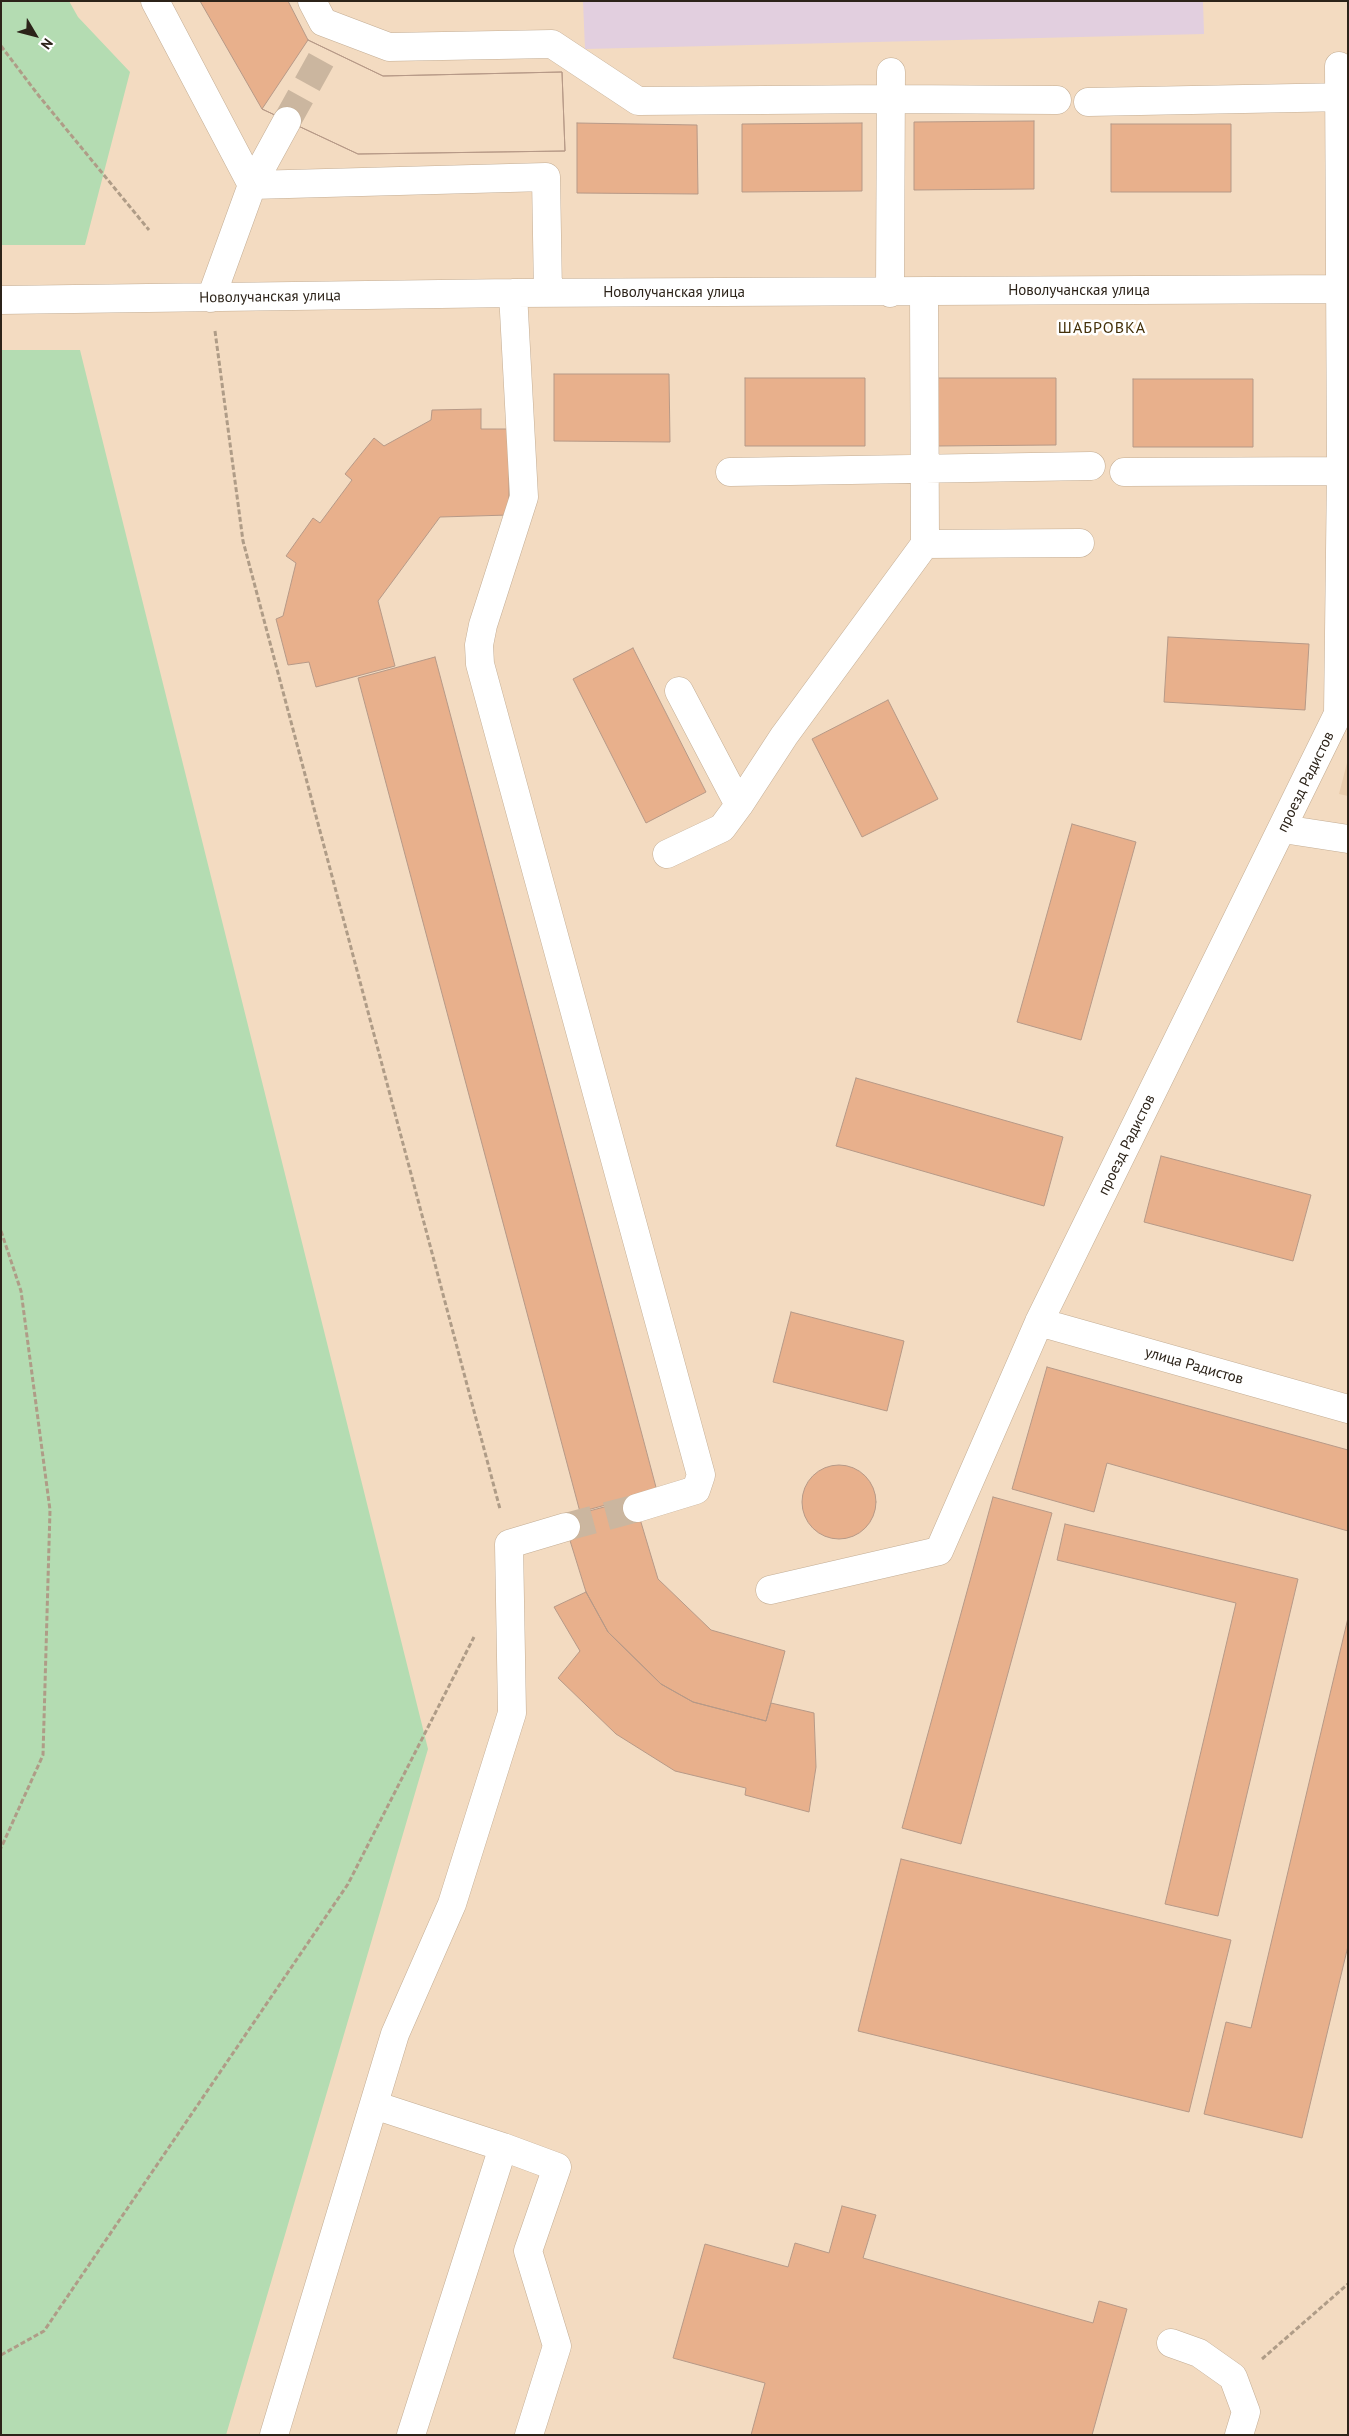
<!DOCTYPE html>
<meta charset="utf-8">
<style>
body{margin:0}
#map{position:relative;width:1349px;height:2436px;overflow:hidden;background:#f3dbc1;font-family:"PT Sans",sans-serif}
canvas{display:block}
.frame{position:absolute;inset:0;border:2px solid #2c2319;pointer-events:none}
.north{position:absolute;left:10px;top:10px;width:50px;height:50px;-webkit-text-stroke:4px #fff;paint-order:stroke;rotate:127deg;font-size:14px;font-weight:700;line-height:20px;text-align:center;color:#2c2319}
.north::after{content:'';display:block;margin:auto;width:18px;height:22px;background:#2c2319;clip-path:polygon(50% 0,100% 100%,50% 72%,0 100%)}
</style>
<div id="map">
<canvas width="1349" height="2436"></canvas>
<div class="frame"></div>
<div class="north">N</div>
</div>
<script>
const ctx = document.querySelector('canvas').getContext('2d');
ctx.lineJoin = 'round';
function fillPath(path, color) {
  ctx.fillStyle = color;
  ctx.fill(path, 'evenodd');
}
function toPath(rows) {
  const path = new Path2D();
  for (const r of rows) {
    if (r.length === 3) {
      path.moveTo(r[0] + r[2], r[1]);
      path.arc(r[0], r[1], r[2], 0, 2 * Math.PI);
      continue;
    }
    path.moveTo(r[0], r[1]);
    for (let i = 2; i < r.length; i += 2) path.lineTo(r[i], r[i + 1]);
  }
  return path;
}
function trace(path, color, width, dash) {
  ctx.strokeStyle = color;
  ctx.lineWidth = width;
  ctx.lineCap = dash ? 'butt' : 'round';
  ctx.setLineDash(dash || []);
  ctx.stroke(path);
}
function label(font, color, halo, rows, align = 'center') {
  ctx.font = font + ' "PT Sans",sans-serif';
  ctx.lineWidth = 5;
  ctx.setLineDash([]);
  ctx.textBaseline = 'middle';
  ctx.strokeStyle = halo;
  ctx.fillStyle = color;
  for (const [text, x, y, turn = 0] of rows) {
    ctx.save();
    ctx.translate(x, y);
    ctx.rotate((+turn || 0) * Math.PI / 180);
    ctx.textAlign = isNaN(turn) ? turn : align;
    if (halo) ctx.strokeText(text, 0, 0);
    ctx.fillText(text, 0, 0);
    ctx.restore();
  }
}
const built = toPath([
 [1348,759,1348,796,1339,794]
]);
const education = toPath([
 [583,1,1203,1,1204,34,585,49]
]);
const green = toPath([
 [1,1,69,1,78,17,130,72,85,245,1,245],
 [1,350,80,350,428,1749,226,2435,1,2435]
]);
const building = toPath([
 [200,1,288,1,308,40,383,76,562,72,565,151,358,154,262,109,200,1],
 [308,40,383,76,562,72,565,151,358,154,262,109,308,40],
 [1034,121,1034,189,914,190,914,122,1034,121],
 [577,123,697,125,698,194,577,193,577,123],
 [862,123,862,191,742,192,742,124,862,123],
 [1111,124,1231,124,1231,192,1111,192,1111,124],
 [554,374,669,374,670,442,554,441,554,374],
 [745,378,865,378,865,446,745,446,745,378],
 [936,378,1056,378,1056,445,936,446,936,378],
 [1133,379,1253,379,1253,447,1133,447,1133,379],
 [481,409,481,429,509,429,509,515,440,517,378,601,395,666,316,687,309,662,288,665,276,619,283,616,296,563,286,556,313,518,320,523,352,480,345,474,374,438,384,446,431,420,432,410,481,409],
 [1168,637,1309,644,1305,710,1164,702,1168,637],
 [633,648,706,792,646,823,573,679,633,648],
 [435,657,657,1491,580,1512,358,678,435,657],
 [888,700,938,799,862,837,812,739,888,700],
 [1072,824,1136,842,1081,1040,1017,1022,1072,824],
 [856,1078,1063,1137,1044,1206,836,1146,856,1078],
 [1161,1156,1311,1195,1293,1261,1144,1222,1161,1156],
 [791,1312,904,1341,887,1411,773,1382,791,1312],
 [1047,1367,1348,1450,1348,1531,1107,1463,1094,1512,1012,1489,1047,1367],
 [839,1502,37],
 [993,1497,1052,1513,961,1844,902,1828,993,1497],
 [634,1499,658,1579,711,1630,785,1651,766,1721,693,1702,661,1684,608,1632,586,1592,563,1518,634,1499],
 [1065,1524,1298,1579,1218,1916,1165,1904,1236,1603,1057,1560,1065,1524],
 [586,1592,608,1632,661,1684,693,1702,766,1721,771,1703,814,1713,816,1767,809,1812,745,1795,746,1788,675,1771,616,1734,558,1678,580,1651,554,1607,586,1592],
 [1348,1618,1348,1946,1302,2138,1204,2114,1226,2022,1251,2028,1348,1618],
 [901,1859,1231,1940,1189,2112,858,2031,901,1859],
 [842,2206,876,2215,863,2258,1093,2323,1099,2301,1127,2309,1092,2435,751,2435,765,2383,673,2358,705,2244,788,2267,795,2243,829,2253,842,2206]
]);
const minorTunnel = toPath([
 [287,121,327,49],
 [566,1527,637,1508]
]);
const path = toPath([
 [1,46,39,96,149,230],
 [215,331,243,541,500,1509],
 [1,1231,21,1291,50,1510,43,1755,1,1848],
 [1,2355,44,2331,348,1884,474,1637],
 [1262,2359,1348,2284]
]);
const minor = toPath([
 [155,1,252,185,546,177,548,293],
 [312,1,323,22,389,47,552,44,638,101,890,99,1057,100],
 [1088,102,1348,97],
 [513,293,524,497,483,625,479,645,480,664,701,1475,696,1490,637,1508],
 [890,293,891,72],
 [211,298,252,185,287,121],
 [1,300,513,293,1348,289],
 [730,472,1091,466],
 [1124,472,1348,471],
 [925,544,1080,543],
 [679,691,739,805,784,736,925,544,924,293],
 [1283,829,1348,839],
 [667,854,722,828,739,805],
 [1039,1322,1348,1409],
 [770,1590,939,1551,1039,1322,1338,714,1341,471,1339,66],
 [374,2105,503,2147,557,2167,528,2251,557,2346,529,2435],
 [1171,2343,1199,2353,1233,2377,1246,2412,1239,2435],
 [274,2435,395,2034,452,1904,512,1713,509,1544,566,1527],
 [411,2435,503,2147]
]);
const streetNames = [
 ["Новолучанская улица",1079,291],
 ["Новолучанская улица",674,293],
 ["Новолучанская улица",270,297,-1],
 ["проезд Радистов",1306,782,-64],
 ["проезд Радистов",1127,1145,-64],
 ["улица Радистов",1194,1366,16]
];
const neighbourhoodNames = [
 ["ШАБРОВКА",1102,328]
];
fillPath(built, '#eacdae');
fillPath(education, '#e2cfdf');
fillPath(green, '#b4dcb2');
fillPath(building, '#e8b08c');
trace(building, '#b69987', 1);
trace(minorTunnel, '#cbb69f', 28, [28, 14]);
trace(minor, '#c3ad94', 29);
trace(path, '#af9c87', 3, [5, 2.5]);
trace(minor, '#fff', 28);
label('15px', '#2c2319', '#fff', streetNames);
ctx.letterSpacing = '1px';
label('16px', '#45310a', '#fff', neighbourhoodNames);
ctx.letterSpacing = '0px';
</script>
